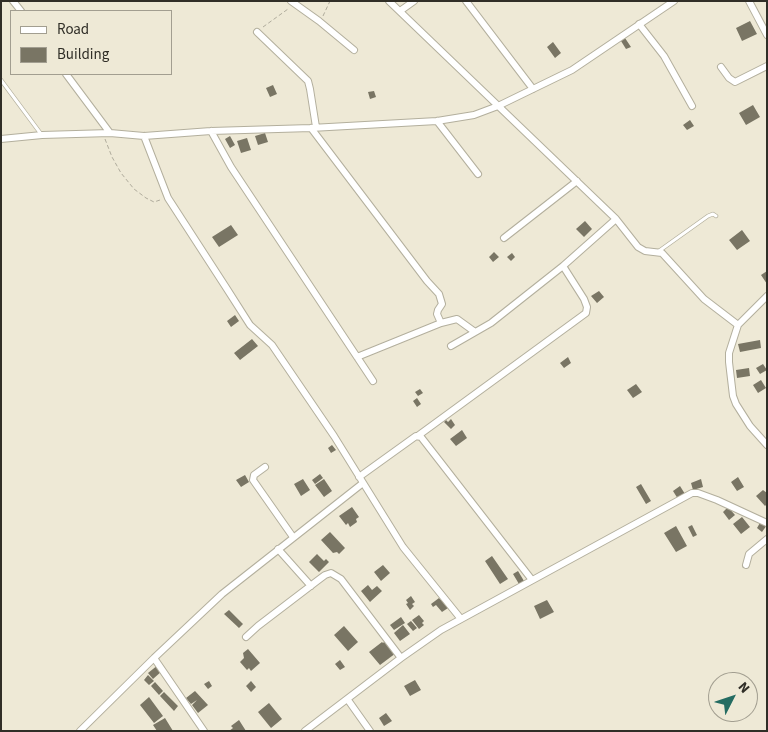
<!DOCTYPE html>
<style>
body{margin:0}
#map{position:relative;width:768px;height:732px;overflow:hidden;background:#eee9d6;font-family:"Source Sans 3",sans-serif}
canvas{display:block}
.frame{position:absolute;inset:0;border:2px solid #302e27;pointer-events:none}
.legend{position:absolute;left:10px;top:10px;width:162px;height:65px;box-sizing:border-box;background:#eee9d6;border:1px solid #a29e90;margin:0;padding:6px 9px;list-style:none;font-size:15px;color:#302e27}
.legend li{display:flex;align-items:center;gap:10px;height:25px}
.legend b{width:25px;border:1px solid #a29e90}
.north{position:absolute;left:708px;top:672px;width:50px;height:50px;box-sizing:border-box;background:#eee9d6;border:1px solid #a29e90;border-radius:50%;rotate:49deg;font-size:14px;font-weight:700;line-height:20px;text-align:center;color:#302e27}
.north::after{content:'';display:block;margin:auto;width:18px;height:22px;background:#246c62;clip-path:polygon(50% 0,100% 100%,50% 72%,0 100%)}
</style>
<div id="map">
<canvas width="768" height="732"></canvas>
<div class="frame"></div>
<ul class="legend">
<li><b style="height:6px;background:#fff"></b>Road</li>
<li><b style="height:14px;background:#797564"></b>Building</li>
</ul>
<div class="north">N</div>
</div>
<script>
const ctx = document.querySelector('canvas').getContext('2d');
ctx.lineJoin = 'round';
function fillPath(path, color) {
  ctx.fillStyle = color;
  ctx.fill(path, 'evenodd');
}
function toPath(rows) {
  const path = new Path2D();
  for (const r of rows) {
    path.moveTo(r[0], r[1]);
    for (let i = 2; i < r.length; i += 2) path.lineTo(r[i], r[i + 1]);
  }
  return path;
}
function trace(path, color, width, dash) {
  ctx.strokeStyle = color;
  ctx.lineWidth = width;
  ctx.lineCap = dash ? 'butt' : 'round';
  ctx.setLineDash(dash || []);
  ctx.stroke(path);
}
const building = toPath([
 [750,21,757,34,742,41,736,28],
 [625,38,631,47,626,49,621,41],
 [553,42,561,53,555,58,547,47],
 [273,85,277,94,270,97,266,88],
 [374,91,376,97,370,99,368,92],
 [753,105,760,117,746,125,739,113],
 [690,120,694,126,687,130,683,125],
 [265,133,268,142,258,145,255,136],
 [230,136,235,145,230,148,225,139],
 [247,138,251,150,241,153,237,141],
 [585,221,592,229,584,237,576,229],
 [231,225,238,235,219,247,212,237],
 [742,230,750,241,737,250,729,240],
 [494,252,499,257,493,262,489,257],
 [512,253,515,257,511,261,507,257],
 [767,271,767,284,761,275],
 [599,291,604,297,597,303,591,296],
 [235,315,239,321,231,327,227,321],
 [252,339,258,346,240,360,234,353],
 [760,340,761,348,740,352,738,344],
 [568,357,571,363,564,368,560,363],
 [763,364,767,370,760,374,756,368],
 [749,368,750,376,737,378,736,370],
 [761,380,766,388,758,393,753,385],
 [636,384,642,392,633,398,627,390],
 [420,389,423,393,418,396,415,392],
 [417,398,421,404,417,407,413,401],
 [451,419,455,425,451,429,444,422,446,420,448,422],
 [462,430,467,438,456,446,450,439],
 [332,445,336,450,331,453,328,448],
 [320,474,323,478,315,484,312,480],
 [245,475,249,482,241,487,236,480],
 [738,477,744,487,737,491,731,482],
 [303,479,310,490,301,496,294,484],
 [324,479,332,491,324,497,315,485],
 [701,479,703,487,693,490,691,483],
 [641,484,651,501,646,504,636,487],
 [680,486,685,494,678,499,673,491],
 [763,490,767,493,767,504,765,506,756,496],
 [352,507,359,517,356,519,357,522,350,527,348,523,346,525,339,516],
 [728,507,735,515,729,520,723,512],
 [742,517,750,527,741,534,733,524],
 [761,521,767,525,762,532,757,528],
 [692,525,697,535,693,537,688,527],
 [676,526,687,546,676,552,664,533],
 [330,532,345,548,339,554,337,552,333,553,321,540],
 [317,554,324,561,326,559,329,562,319,572,309,562],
 [492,556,508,579,500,584,485,561],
 [383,565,390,573,381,581,374,572],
 [518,571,524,581,519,584,513,574],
 [368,585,372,590,377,586,382,591,370,602,361,591],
 [411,596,415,602,412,604,414,606,410,610,406,604,408,603,406,600],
 [439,598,448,608,442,612,436,605,433,607,431,604],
 [547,600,554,612,540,619,534,606],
 [229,610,243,624,239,628,224,614],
 [419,615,424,621,422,623,424,625,419,629,412,620],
 [401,617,405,623,394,630,390,625],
 [411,621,417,628,413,631,407,624],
 [403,625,410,634,400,641,394,633],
 [344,626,358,642,348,651,334,635],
 [386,640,396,653,380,665,369,652,382,642,383,643],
 [248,649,260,663,251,671,249,668,247,670,240,662,244,658,243,653],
 [340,660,345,667,340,670,335,664],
 [158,665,162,671,153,679,148,673],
 [148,675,154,681,149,685,144,680],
 [415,680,421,690,410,696,404,686],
 [209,681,212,686,208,689,204,684],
 [251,681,256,687,251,692,246,686],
 [155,682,163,691,159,695,151,686],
 [195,691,208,705,198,713,192,705,197,700,191,704,186,698],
 [164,692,178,706,174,711,160,696],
 [149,697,163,716,154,723,140,705],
 [269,703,282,719,271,728,258,712],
 [386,713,392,721,384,726,379,718],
 [165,718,173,731,157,731,153,725],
 [239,720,246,731,229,731,233,728,231,726]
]);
const path = toPath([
 [323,16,330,1],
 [263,27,288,9],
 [105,139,112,157,121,173,134,189,146,198,154,202,160,200]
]);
const lane = toPath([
 [1,80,41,134],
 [659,251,708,216,713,214,716,216]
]);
const street = toPath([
 [13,1,21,11],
 [291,1,319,21,354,50],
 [389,1,616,219,638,247,645,251,662,253,704,299,738,325],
 [466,1,533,89],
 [749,1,767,35],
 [400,11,414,1],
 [639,24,664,56,692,106],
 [257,32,308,81,310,89,316,127],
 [721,67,729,78,735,82,767,66],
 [66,74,110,133],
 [437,121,478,174],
 [311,128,427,281,439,294,442,304,438,310,437,314,441,323,457,319,475,332],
 [211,131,231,167,373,381],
 [144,136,168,198,227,289,250,325,272,345,334,436,403,547,461,619],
 [1,139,42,135,110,133,144,136,211,131,311,128,437,121,474,115,498,106,572,70,674,1],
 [504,238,577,181],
 [767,296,738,325,729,353,729,362,733,396,736,404,750,426,767,445],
 [451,346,491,323,563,266,616,219],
 [357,357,441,323],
 [419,435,586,313,587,307,584,299,563,266],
 [265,467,254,475,253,480,293,537],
 [359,477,416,436,421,437,532,580],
 [278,549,311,586],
 [746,565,749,554,767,539],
 [246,637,258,626,317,581,325,575,331,573,341,579,401,658],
 [154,658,204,731],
 [348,700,370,731],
 [80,731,154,658,222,594,363,483],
 [305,731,401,658,441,630,692,493,698,493,717,500,767,523]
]);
fillPath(building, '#797564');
trace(lane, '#b3af9d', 4.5);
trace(street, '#b3af9d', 8);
trace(path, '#afab9c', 1, [4, 2.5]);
trace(lane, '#fff', 3);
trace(street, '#fff', 6);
</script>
